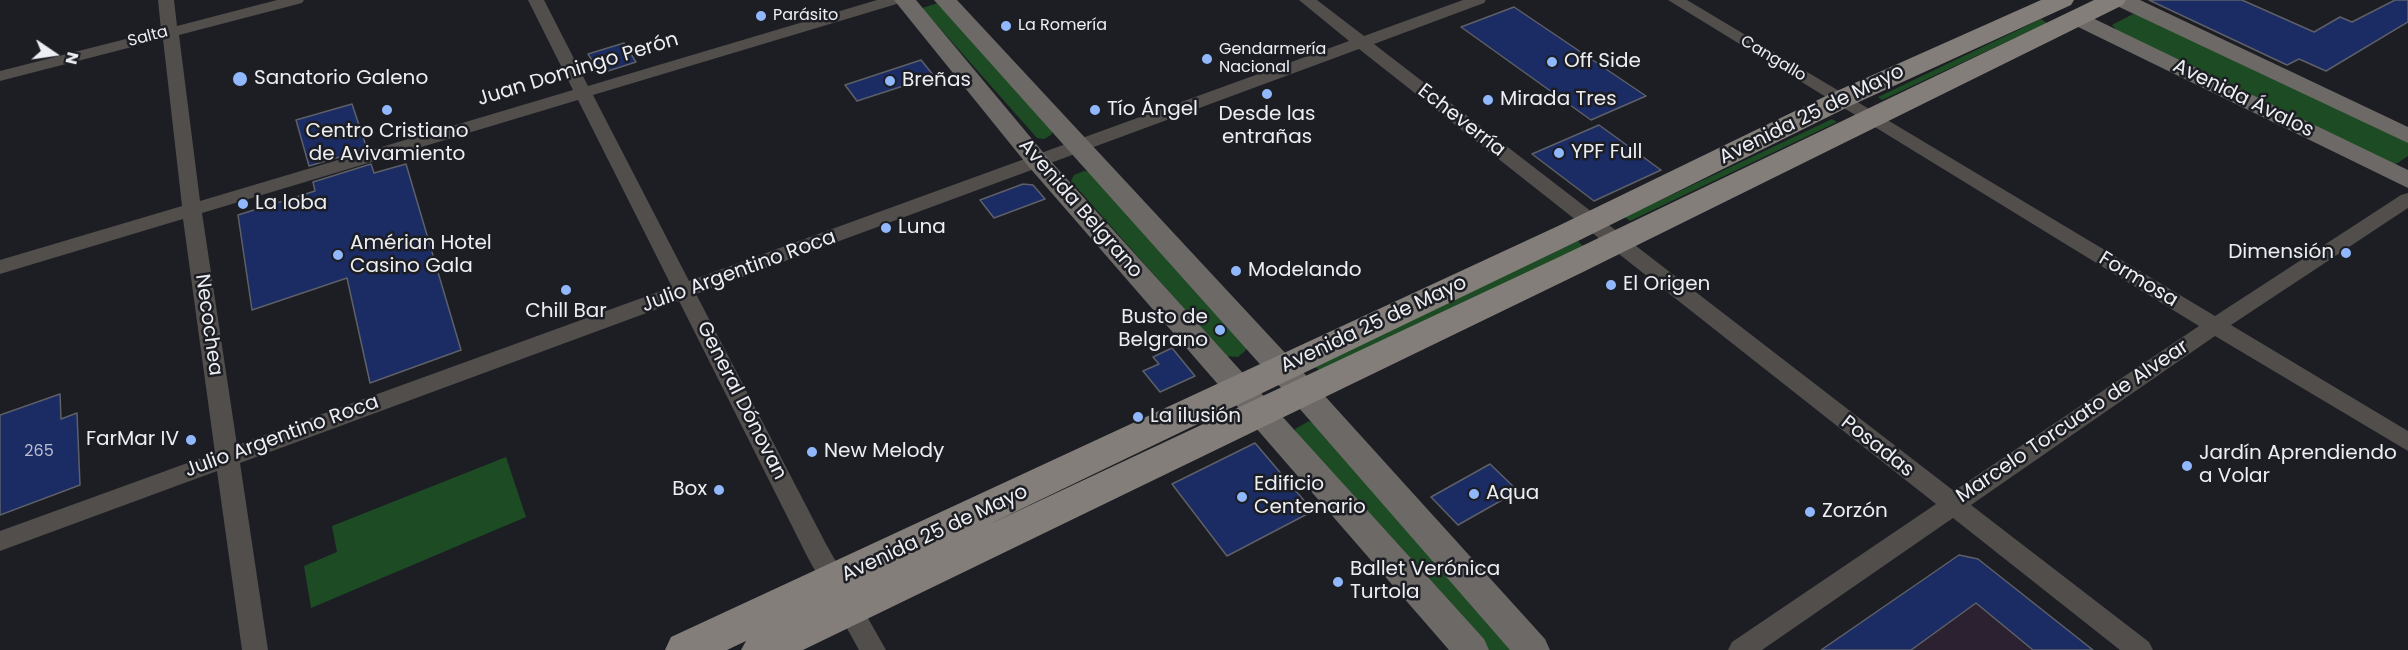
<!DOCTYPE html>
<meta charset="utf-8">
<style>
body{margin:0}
#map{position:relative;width:2408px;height:650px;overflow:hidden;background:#1c1e24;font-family:Poppins,sans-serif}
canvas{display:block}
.north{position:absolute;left:24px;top:24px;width:60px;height:60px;-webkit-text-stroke:4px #1c1e24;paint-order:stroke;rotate:103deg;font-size:16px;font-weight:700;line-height:24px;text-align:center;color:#eceef2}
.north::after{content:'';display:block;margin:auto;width:21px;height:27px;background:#eceef2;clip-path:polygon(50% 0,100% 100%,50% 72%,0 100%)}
</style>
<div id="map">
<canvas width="2408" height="650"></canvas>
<div class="north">N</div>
</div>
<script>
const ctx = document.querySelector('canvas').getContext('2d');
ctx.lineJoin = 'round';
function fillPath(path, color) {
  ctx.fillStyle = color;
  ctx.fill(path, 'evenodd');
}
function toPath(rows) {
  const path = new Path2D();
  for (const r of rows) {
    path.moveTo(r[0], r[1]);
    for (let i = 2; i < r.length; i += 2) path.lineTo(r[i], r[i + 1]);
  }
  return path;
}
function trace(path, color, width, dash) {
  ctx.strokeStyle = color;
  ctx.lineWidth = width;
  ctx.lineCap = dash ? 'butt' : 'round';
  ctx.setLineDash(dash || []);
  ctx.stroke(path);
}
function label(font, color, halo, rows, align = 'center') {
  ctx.font = font + ' Poppins,sans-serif';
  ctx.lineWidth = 5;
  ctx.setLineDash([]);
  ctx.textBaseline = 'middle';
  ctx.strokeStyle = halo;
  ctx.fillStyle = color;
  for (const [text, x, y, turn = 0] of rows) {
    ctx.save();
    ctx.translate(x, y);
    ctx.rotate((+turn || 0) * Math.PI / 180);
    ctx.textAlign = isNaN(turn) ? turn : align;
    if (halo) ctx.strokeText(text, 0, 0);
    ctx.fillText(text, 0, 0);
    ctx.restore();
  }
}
const education = toPath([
 [1959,555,1978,559,2093,650,1821,650]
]);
const green = toPath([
 [938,3,1053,131,1051,135,1044,139,1037,138,922,8],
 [2133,14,2147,16,2408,140,2408,156,2396,164,2379,161,2117,31,2112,25],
 [2041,19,2047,23,1882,100,1878,97],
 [1832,119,1837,122,1630,221,1625,217],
 [1084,171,1090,172,1248,347,1244,352,1238,357,1226,356,1071,181,1074,175],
 [1578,241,1584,247,1320,371,1314,366],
 [1309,421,1317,426,1522,650,1487,650,1298,438,1295,429],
 [506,457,526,517,311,608,304,566,337,552,332,526]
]);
const building = toPath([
 [2149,0,2242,0,2314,32,2340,17,2352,22,2395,0,2408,0,2408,22,2326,71,2299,59,2287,65,2149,0],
 [1514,7,1646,96,1591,120,1461,27,1514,7],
 [624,43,636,62,605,72,598,70,588,54,624,43],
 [921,60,934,76,857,101,845,85,921,60],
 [352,104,367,149,309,166,296,120,352,104],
 [1599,125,1617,138,1661,170,1594,201,1532,154,1599,125],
 [371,164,374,173,406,164,461,350,370,383,347,278,252,310,238,215,315,191,313,182,371,164],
 [1023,184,1033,185,1045,199,994,218,980,200,1023,184],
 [1172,348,1195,376,1160,392,1143,371,1159,364,1153,357,1172,348],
 [60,394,61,419,77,413,80,485,0,515,0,415,60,394],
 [1255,443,1313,511,1227,556,1172,484,1255,443],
 [1490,464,1518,491,1458,525,1431,497,1490,464],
 [1959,555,1978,559,2093,650,2033,650,1976,603,1911,650,1821,650,1959,555]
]);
const street = toPath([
 [158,0,174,0,177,26,277,0,304,0,302,3,179,35,200,201,573,90,528,0,544,0,588,86,877,0,902,0,900,3,593,95,689,281,1349,41,1299,0,1317,0,1364,36,1463,0,1486,0,1484,3,1374,44,1954,491,2199,326,1668,0,1687,0,2215,316,2401,195,2408,193,2408,208,2231,325,2408,431,2408,451,2215,336,1971,505,2149,642,2153,650,2120,650,1953,518,1762,650,1728,650,1732,642,1936,504,1359,49,696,294,826,544,886,650,859,650,808,558,679,301,240,463,268,650,242,650,217,471,0,551,0,531,215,453,183,219,0,274,0,260,182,206,163,39,0,81,0,71,161,30,158,0],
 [578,100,672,287,237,445,202,213,578,100]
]);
const secondary = toPath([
 [894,0,916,0,1047,157,1484,639,1489,650,1449,650,1029,167,894,0],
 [934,0,957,0,1314,384,1545,639,1550,650,1510,650,1292,400,934,0],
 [2112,0,2140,0,2408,127,2408,143,2115,5,2112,0],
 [2078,11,2408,170,2408,188,2070,23,2067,18,2070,13,2078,11]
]);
const primary = toPath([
 [2041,0,2074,0,2071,5,1850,106,1580,240,988,525,1559,257,2094,0,2126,0,2123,5,1581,273,803,650,741,650,746,641,727,650,665,650,671,637,1558,226,1830,94,2041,0]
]);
const markers = [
 [761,16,6,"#91b8fd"],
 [1006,26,6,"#91b8fd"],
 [1207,59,6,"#91b8fd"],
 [1552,62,6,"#91b8fd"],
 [240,79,8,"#91b8fd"],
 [890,81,6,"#91b8fd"],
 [1267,94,6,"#91b8fd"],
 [1488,100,6,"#91b8fd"],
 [387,110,6,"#91b8fd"],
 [1095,110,6,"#91b8fd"],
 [1559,153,6,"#91b8fd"],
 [243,204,6,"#91b8fd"],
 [886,228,6,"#91b8fd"],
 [2346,253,6,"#91b8fd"],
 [338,255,6,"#91b8fd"],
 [1236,271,6,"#91b8fd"],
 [1611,285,6,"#91b8fd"],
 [566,290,6,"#91b8fd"],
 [1220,330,6,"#91b8fd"],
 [1138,417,6,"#91b8fd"],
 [191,440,6,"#91b8fd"],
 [812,452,6,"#91b8fd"],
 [2187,466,6,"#91b8fd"],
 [719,490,6,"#91b8fd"],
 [1474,494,6,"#91b8fd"],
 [1242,497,6,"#91b8fd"],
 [1810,512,6,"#91b8fd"],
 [1338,582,6,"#91b8fd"]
];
const farPoinames = [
 ["Parásito",773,16],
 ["La Romería",1018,26],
 ["Gendarmería",1219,50],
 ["Nacional",1219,68]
];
const farStreetnames = [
 ["Salta",148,37,-15],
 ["Cangallo",1773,59,31]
];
const numberNames = [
 ["265",39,452]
];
const poiNames = [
 ["Off Side",1564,62],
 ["Sanatorio Galeno",254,79],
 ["Breñas",902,81],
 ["Mirada Tres",1500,100],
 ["Tío Ángel",1107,110],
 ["Desde las",1267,115,"center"],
 ["entrañas",1267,138,"center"],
 ["Centro Cristiano",387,132,"center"],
 ["de Avivamiento",387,155,"center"],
 ["YPF Full",1571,153],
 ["La loba",255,204],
 ["Luna",898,228],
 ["Amérian Hotel",350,244],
 ["Casino Gala",350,267],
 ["Dimensión",2334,253,"right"],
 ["Modelando",1248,271],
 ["El Origen",1623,285],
 ["Chill Bar",566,312,"center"],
 ["Busto de",1208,318,"right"],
 ["Belgrano",1208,341,"right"],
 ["La ilusión",1150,417],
 ["FarMar IV",179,440,"right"],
 ["New Melody",824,452],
 ["Jardín Aprendiendo",2199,454],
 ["a Volar",2199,477],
 ["Edificio",1254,485],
 ["Centenario",1254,508],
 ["Box",707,490,"right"],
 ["Aqua",1486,494],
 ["Zorzón",1822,512],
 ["Ballet Verónica",1350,570],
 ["Turtola",1350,593]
];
const streetNames = [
 ["Juan Domingo Perón",578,70,-17],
 ["Avenida Ávalos",2243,99,26],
 ["Avenida 25 de Mayo",1812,115,-26],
 ["Echeverría",1461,121,38],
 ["Avenida Belgrano",1080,209,49],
 ["Julio Argentino Roca",739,272,-20],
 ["Formosa",2138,280,31],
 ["Necochea",208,325,82],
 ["Avenida 25 de Mayo",1374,325,-25],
 ["General Dónovan",741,401,63],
 ["Marcelo Torcuato de Alvear",2073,422,-34],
 ["Julio Argentino Roca",282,437,-20],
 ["Posadas",1877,447,38],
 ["Avenida 25 de Mayo",935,534,-25]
];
fillPath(education, '#2b2130');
fillPath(green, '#1d4b24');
fillPath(building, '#1b2b63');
trace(building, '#5e6067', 1.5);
fillPath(street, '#514e4c');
fillPath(secondary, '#6d6966');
fillPath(primary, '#837e79');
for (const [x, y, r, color] of markers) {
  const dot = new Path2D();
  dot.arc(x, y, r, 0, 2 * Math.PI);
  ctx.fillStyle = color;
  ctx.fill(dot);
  trace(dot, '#1c1e24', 2);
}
label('16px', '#eceef2', '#1c1e24', farPoinames, 'left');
label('16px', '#eceef2', '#1c1e24', farStreetnames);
label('16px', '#b8bdce', null, numberNames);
label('20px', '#eceef2', '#1c1e24', poiNames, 'left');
label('20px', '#eceef2', '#1c1e24', streetNames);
</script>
